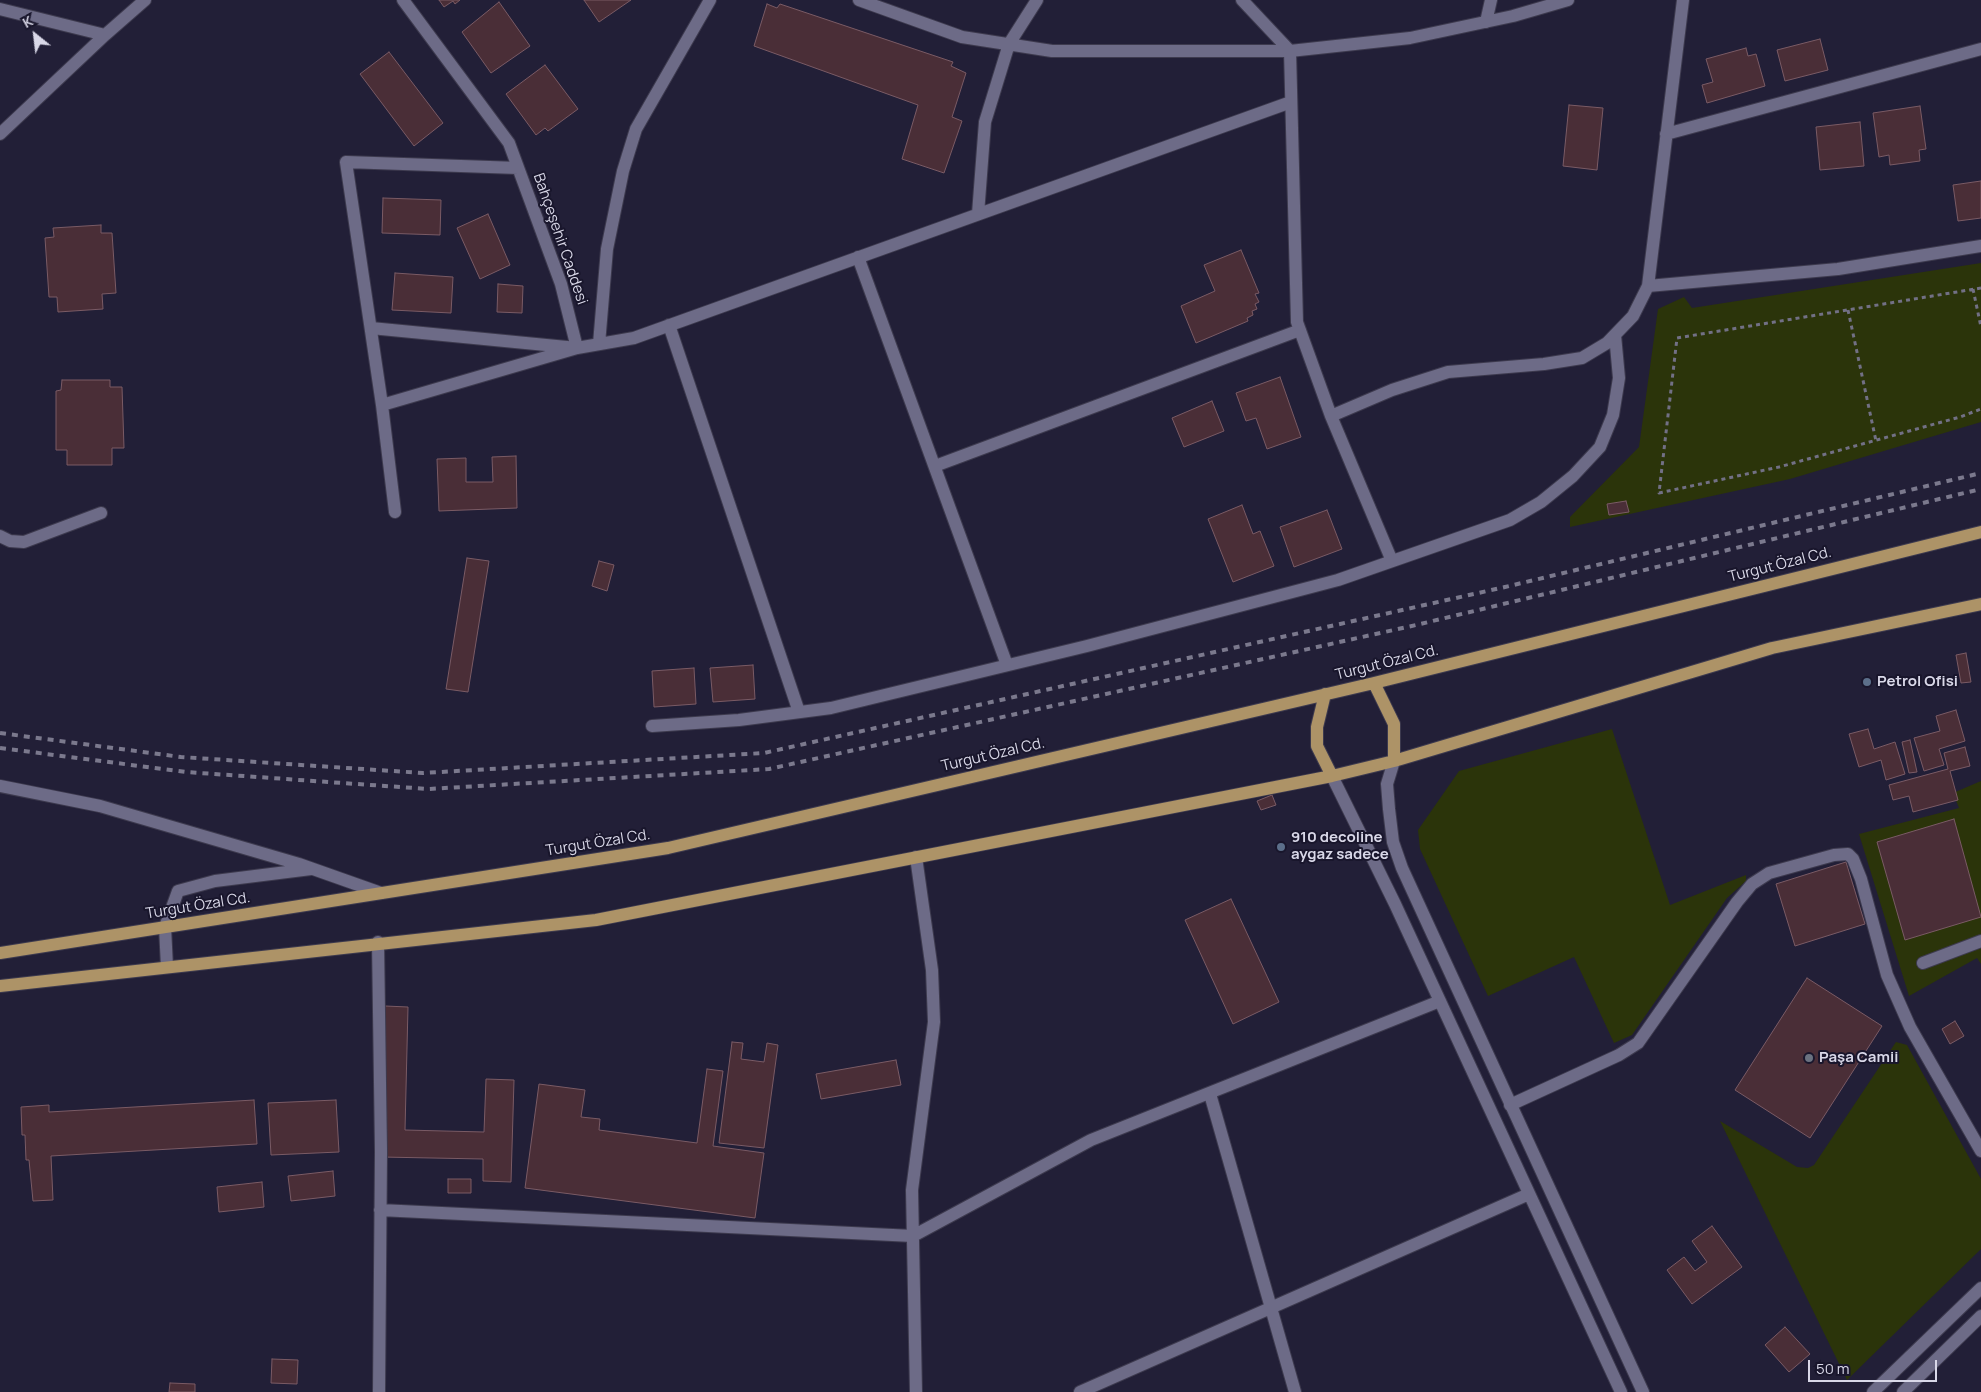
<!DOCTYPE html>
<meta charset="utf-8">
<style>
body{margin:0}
#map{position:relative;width:1981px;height:1392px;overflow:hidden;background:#221f37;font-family:Manrope,sans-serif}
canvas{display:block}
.north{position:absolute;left:10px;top:10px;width:50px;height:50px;-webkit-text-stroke:4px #19162c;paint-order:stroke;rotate:331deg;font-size:14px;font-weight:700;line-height:20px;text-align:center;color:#d9d8e8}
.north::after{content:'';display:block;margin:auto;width:18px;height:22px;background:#d9d8e8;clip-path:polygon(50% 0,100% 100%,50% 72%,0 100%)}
.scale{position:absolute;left:1808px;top:1360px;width:129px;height:22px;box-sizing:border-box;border:2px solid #d9d8e8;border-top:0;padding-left:6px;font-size:15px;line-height:18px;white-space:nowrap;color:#d9d8e8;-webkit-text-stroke:4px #19162c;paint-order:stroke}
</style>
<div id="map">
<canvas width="1981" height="1392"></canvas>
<div class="north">K</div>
<div class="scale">50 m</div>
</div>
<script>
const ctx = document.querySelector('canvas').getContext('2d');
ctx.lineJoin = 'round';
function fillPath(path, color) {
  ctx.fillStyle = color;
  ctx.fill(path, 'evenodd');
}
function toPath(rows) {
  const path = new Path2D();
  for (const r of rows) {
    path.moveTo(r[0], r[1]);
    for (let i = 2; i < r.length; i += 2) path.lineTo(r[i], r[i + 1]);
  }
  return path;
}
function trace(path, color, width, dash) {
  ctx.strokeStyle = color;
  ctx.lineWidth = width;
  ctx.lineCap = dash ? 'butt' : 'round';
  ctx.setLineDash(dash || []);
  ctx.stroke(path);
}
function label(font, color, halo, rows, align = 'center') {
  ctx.font = font + ' Manrope,sans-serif';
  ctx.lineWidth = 4;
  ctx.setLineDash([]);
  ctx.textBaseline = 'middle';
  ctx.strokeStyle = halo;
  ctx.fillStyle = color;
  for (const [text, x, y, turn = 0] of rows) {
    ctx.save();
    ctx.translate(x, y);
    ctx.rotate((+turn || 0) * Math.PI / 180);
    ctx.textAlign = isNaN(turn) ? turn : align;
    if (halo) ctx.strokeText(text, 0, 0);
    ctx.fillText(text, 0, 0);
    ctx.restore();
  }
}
const green = toPath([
 [1981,263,1981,422,1790,479,1570,527,1570,517,1639,447,1658,309,1684,297,1692,308],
 [1612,729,1670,905,1746,875,1746,881,1727,898,1632,1035,1614,1043,1574,957,1488,996,1420,849,1418,830,1459,771],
 [1981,781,1981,964,1977,958,1909,996,1859,834,1959,808,1953,793],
 [1896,1042,1907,1045,1981,1179,1981,1249,1847,1380,1720,1121,1797,1167,1808,1168,1814,1165]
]);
const building = toPath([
 [439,0,460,0,455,4,453,1,444,7,439,0],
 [584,0,631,0,599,22,584,0],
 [499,2,530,46,491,73,462,32,499,2],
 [767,4,777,8,780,4,953,62,951,66,966,73,952,117,962,121,944,173,902,159,918,105,754,46,767,4],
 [1820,39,1828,70,1785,81,1777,50,1820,39],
 [1746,48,1748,56,1756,54,1765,86,1707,103,1702,85,1713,82,1706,59,1746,48],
 [389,52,443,123,414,146,360,74,389,52],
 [545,65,578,109,548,131,545,128,536,135,506,94,545,65],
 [1569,105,1603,108,1597,170,1563,166,1569,105],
 [1920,106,1926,149,1919,150,1920,161,1890,165,1889,155,1879,157,1873,113,1920,106],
 [1860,122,1864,166,1820,170,1816,127,1860,122],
 [1981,181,1981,218,1958,221,1953,185,1981,181],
 [383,198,441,200,440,235,382,233,383,198],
 [488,214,510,265,480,279,457,228,488,214],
 [101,225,101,233,112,233,116,293,102,294,103,309,58,312,57,297,49,297,45,238,54,237,53,228,101,225],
 [1241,250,1259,293,1255,294,1259,302,1255,304,1257,309,1252,311,1253,315,1247,318,1248,321,1196,343,1181,306,1215,291,1204,265,1241,250],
 [395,273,453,277,451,313,392,310,395,273],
 [498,284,523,286,522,313,497,312,498,284],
 [1280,377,1301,437,1267,449,1256,418,1246,421,1236,393,1280,377],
 [62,380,110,380,110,387,122,387,124,448,112,448,112,465,67,465,67,450,56,450,56,391,61,390,62,380],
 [1212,401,1224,431,1184,447,1172,418,1212,401],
 [516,456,517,508,439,511,437,459,466,458,466,482,493,482,492,457,516,456],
 [1626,501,1629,512,1609,515,1607,504,1626,501],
 [1242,505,1253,534,1260,531,1274,566,1233,582,1208,519,1242,505],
 [1327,510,1342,549,1294,567,1280,527,1327,510],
 [467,558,489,561,468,692,446,689,467,558],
 [599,561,614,565,607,591,592,586,599,561],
 [1966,653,1971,682,1961,683,1956,655,1966,653],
 [753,665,755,699,713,702,710,668,753,665],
 [694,668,696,704,654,707,652,671,694,668],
 [1956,710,1965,741,1939,749,1944,765,1924,771,1914,738,1940,731,1936,716,1956,710],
 [1868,729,1874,749,1895,742,1905,774,1886,780,1881,760,1859,767,1849,734,1868,729],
 [1910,740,1917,772,1909,773,1902,742,1910,740],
 [1965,747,1970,766,1950,771,1958,800,1913,812,1909,796,1893,800,1889,785,1948,769,1944,753,1965,747],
 [1272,795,1276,805,1261,810,1257,801,1272,795],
 [1954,819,1981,917,1905,940,1877,842,1954,819],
 [1846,862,1865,924,1795,946,1776,884,1846,862],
 [1231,899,1279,1002,1233,1024,1185,920,1231,899],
 [1807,978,1882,1026,1810,1138,1735,1090,1807,978],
 [385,1006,408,1007,405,1130,484,1132,486,1079,514,1080,511,1182,483,1181,483,1159,381,1157,385,1006],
 [1955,1021,1964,1036,1950,1044,1942,1029,1955,1021],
 [732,1042,743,1043,741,1059,764,1062,767,1043,778,1045,764,1148,719,1143,732,1042],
 [896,1060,901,1085,821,1099,816,1074,896,1060],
 [707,1069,723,1071,713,1146,764,1153,755,1218,525,1188,539,1084,585,1090,581,1117,600,1119,599,1130,697,1143,707,1069],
 [254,1100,257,1144,51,1156,53,1200,33,1201,29,1160,26,1160,25,1135,22,1135,21,1107,49,1105,49,1112,254,1100],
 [336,1100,339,1152,271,1155,268,1103,336,1100],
 [333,1171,335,1196,291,1201,288,1176,333,1171],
 [448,1179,471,1179,471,1193,448,1193,448,1179],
 [262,1182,264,1207,219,1212,217,1187,262,1182],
 [1712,1226,1742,1267,1692,1304,1667,1270,1684,1257,1695,1271,1707,1262,1692,1241,1712,1226],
 [1785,1327,1810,1354,1789,1372,1765,1345,1785,1327],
 [272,1359,298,1360,297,1384,271,1383,272,1359],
 [170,1383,195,1384,195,1392,169,1392,170,1383]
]);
const path = toPath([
 [1981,288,1677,338,1659,493,1779,467,1960,417,1981,409],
 [1973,289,1981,327],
 [1848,310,1876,441]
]);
const minor = toPath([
 [859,0,962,37,1052,51,1290,51,1410,38,1513,16,1568,0],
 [1242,0,1290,51,1297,322,1331,416,1392,561],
 [0,9,105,35,145,0],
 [1486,22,1491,0],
 [0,134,105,35],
 [1666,134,1981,49],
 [978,214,985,122,1009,44,1037,0],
 [858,257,1007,665],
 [1648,286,1683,0],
 [669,325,799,712],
 [371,328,577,348,561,284,509,143,403,0],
 [599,344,607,249,623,171,636,129,710,0],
 [382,405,577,348,634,338,1291,102],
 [1331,416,1392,390,1448,372,1544,364,1582,358,1607,343,1633,316,1648,286,1838,269,1981,246],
 [935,466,1300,330],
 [395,512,382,405,346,162,518,168],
 [0,536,10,541,24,542,101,513],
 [652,726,739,720,831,708,1087,646,1338,580,1510,520,1541,502,1573,476,1600,447,1613,415,1619,378,1615,335],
 [1394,761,1387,784,1389,809,1393,842,1402,868,1643,1392],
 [1332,776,1395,904,1621,1392],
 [0,786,100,806,299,864,381,893],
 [916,857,932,970,934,1022,912,1190,916,1392],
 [378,942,381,1152,379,1392],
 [1923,963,1981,941],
 [167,967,165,927,178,891,215,881,311,869],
 [1210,1094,1295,1392],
 [1510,1105,1619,1055,1638,1043,1737,902,1752,884,1769,873,1834,855,1848,854,1853,859,1861,879,1887,975,1910,1027,1981,1151],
 [380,1210,913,1236,1091,1140,1440,1001],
 [1080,1392,1529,1194],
 [1873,1392,1981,1288],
 [1903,1392,1981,1316]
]);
const major = toPath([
 [1374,683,1394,724,1394,761],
 [1325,694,1317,727,1317,746,1332,776],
 [0,953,668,848,1374,683,1981,532],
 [0,986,596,920,1332,776,1394,761,1772,648,1981,604]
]);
const rail = toPath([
 [0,733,181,757,423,773,764,753,1505,587,1981,473],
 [0,748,186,772,428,789,769,769,1416,625,1981,489]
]);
const markers = [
 [1867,682,5,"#5c6f8a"],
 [1281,847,5,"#5c6f8a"],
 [1809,1058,5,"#6b7280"]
];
const streetNames = [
 ["Bahçeşehir Caddesi",560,239,71],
 ["Turgut Özal Cd.",1780,565,-14],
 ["Turgut Özal Cd.",1387,663,-14],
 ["Turgut Özal Cd.",993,755,-13],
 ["Turgut Özal Cd.",598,843,-9],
 ["Turgut Özal Cd.",198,906,-9]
];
const poiNames = [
 ["Petrol Ofisi",1877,682],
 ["910 decoline",1291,838],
 ["aygaz sadece",1291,855],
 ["Paşa Camii",1819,1058]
];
fillPath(green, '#2b340a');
fillPath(building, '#4a2e37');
trace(building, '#7a5b65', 1);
trace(minor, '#3d3a4e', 14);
trace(major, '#3d3a4e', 14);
trace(path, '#727085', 3, [4, 4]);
trace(minor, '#6d6b87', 12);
trace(major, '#ad9367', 12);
trace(rail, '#7b798d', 4, [6, 6]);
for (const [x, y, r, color] of markers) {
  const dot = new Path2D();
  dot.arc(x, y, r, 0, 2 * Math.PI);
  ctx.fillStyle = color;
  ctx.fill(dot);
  trace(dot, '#19162c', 2);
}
label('15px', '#d9d8e8', '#19162c', streetNames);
label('bold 15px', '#d9d8e8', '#19162c', poiNames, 'left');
</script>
